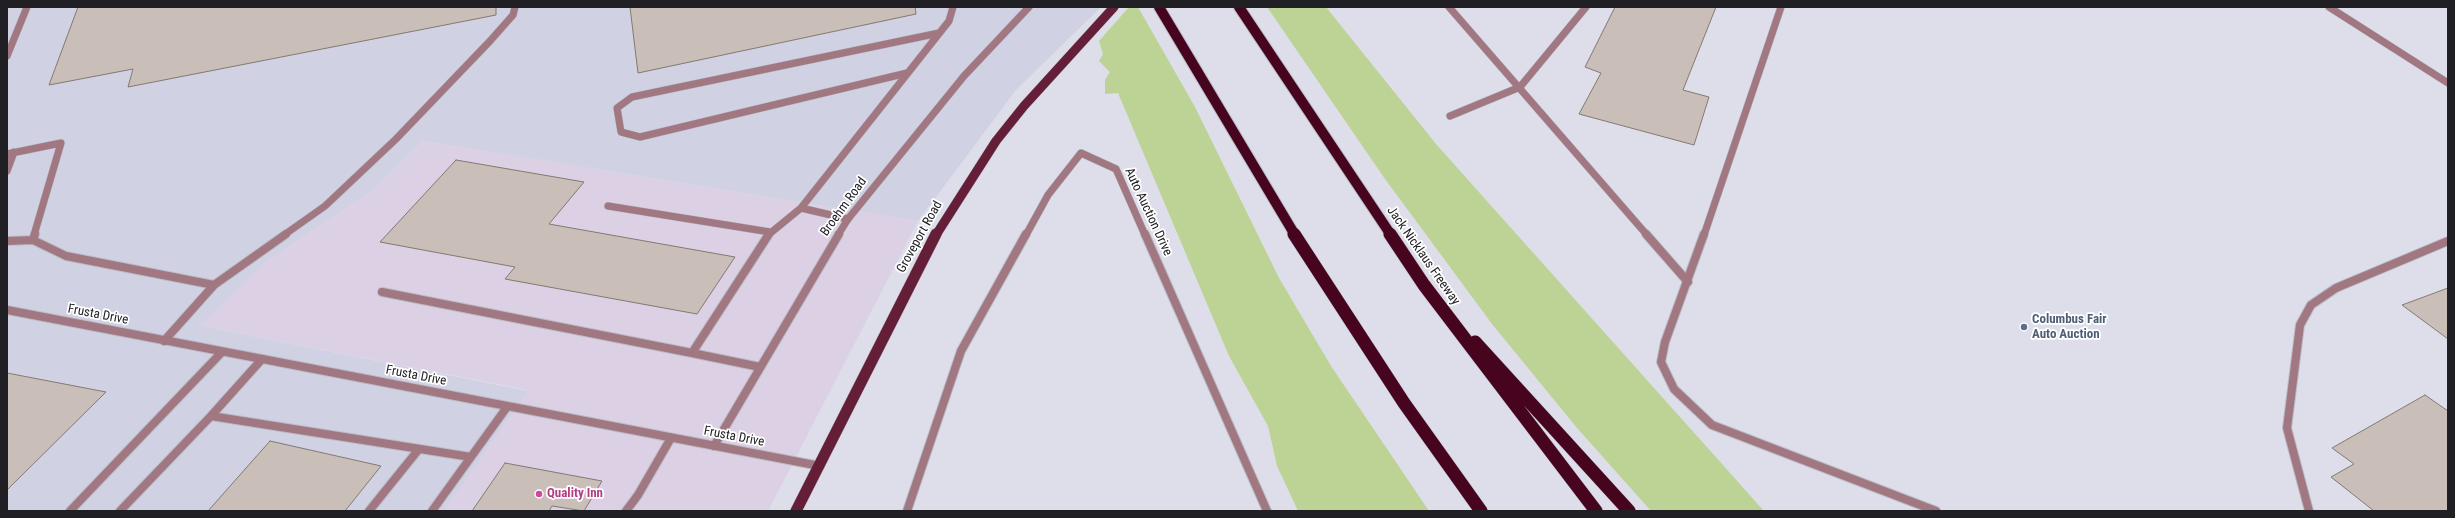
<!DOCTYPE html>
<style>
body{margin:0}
#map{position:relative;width:2455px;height:518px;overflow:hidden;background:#dddeea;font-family:"Roboto Condensed",sans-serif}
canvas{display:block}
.frame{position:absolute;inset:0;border:8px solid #202024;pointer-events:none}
</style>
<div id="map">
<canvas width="2455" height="518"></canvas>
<div class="frame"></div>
</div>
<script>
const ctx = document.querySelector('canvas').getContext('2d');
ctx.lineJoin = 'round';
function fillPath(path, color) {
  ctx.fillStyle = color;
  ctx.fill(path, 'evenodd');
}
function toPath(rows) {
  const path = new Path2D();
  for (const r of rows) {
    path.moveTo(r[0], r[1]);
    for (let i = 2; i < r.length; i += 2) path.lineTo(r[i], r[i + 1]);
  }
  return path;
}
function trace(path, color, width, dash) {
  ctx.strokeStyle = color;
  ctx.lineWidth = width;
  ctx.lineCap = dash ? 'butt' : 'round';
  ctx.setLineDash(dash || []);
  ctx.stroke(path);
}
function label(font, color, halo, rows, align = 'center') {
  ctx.font = font + ' "Roboto Condensed",sans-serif';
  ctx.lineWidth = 3.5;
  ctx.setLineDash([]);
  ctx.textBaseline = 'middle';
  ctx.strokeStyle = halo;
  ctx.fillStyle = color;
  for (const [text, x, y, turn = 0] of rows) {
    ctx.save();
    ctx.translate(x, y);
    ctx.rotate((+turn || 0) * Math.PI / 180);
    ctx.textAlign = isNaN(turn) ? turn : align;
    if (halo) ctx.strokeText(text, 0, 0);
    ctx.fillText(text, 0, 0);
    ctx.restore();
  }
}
const commercial = toPath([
 [423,141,918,221,768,511,444,511,528,390,201,326,267,261,374,189]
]);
const built = toPath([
 [7,7,1101,7,1016,90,918,221,423,141,374,189,267,261,201,326,528,391,444,511,7,511]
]);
const green = toPath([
 [1129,7,1138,7,1195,107,1279,278,1331,366,1429,511,1298,511,1277,466,1268,426,1229,356,1118,93,1105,94,1105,80,1110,72,1099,61,1103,54,1099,41],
 [1267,7,1326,7,1436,144,1764,511,1651,511,1577,428,1492,324,1385,179]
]);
const building = toPath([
 [78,7,496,7,496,15,128,87,133,69,49,85,78,7],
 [630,7,915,7,916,14,638,73,630,7],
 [1615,7,1716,7,1683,90,1709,97,1694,145,1579,114,1601,73,1585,67,1615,7],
 [456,160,584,182,549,224,735,257,697,314,505,279,515,267,380,242,456,160],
 [2448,288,2448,339,2402,305,2448,288],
 [7,373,106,392,7,490,7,373],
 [2425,395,2448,411,2448,511,2374,511,2331,477,2354,464,2332,448,2425,395],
 [270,441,381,466,345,511,208,511,270,441],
 [505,463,602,481,584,511,552,506,549,511,472,511,505,463]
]);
const serviceFar1 = toPath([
 [1449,7,1647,235],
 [2329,7,2448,83],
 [7,56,27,7],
 [907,73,640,137,621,132,617,108,632,97,939,33],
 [1450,116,1520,87,1586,7],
 [7,154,61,143,34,235],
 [7,171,14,152],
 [608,206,770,232],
 [801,208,848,219],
 [284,235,325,206,396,139,490,41,513,15,515,7],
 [768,235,801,208,949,21,953,7],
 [1026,235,1048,195,1081,153,1116,169,1145,235],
 [1704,235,1781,7]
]);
const service = toPath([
 [1145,234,1267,511],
 [1646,234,1688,282],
 [1704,234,1665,342,1661,362,1674,389,1712,425,1936,511],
 [33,240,66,256,214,285],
 [7,241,33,240,35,234],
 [382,292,692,353,769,234],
 [164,341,214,285,286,234],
 [692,353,760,367],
 [262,359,211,416,471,457],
 [70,511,222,352],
 [120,511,211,416],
 [369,511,419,449],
 [432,511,507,407],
 [626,511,638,495,671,438],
 [907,511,961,351,1026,234],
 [2309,511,2287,428,2300,325,2311,305,2336,288,2448,241]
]);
const minorFar1 = toPath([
 [838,235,848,219,964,76,1029,7]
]);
const minor = toPath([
 [714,446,839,234]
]);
const tertiary = toPath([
 [7,310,820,466]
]);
const primaryFar1 = toPath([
 [936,235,996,141,1024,106,1114,7]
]);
const primary = toPath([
 [796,511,936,234]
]);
const motorwayFar1 = toPath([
 [1159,7,1295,235],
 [1239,7,1391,235]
]);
const motorway = toPath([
 [1294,234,1404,403,1481,511],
 [1390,234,1424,285,1596,511],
 [1475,342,1629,511]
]);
const markers = [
 [2024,327,4,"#5c6f8a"],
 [539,494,4,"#d1479c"]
];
const streetNames = [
 ["Broehm Road",844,207,-54],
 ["Auto Auction Drive",1148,212,65],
 ["Groveport Road",920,237,-61],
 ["Jack Nicklaus Freeway",1423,256,55],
 ["Frusta Drive",98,315,11],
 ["Frusta Drive",416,376,11],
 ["Frusta Drive",734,437,11]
];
const serviceNames = [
 ["Columbus Fair",2032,320],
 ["Auto Auction",2032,335]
];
const hotelNames = [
 ["Quality Inn",547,494]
];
fillPath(commercial, '#dcd0e4');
fillPath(built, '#d0d2e4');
fillPath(green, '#bdd395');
fillPath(building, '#cabfb8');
trace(building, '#837973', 1);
trace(serviceFar1, '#bbbcc6', 8);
trace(service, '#bbbcc6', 10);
trace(minorFar1, '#bbbcc6', 8);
trace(minor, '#bbbcc6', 10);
trace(tertiary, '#bbbcc6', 10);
trace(primaryFar1, '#bbbcc6', 10);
trace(primary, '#bbbcc6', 12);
trace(motorwayFar1, '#bbbcc6', 12);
trace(motorway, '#bbbcc6', 14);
trace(serviceFar1, '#a17781', 7);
trace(service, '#a17781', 8);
trace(minorFar1, '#a17781', 7);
trace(minor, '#a17781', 8);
trace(tertiary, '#a17781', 8);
trace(primaryFar1, '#651e37', 9);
trace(primary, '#651e37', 11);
trace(motorwayFar1, '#46041f', 10);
trace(motorway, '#46041f', 13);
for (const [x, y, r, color] of markers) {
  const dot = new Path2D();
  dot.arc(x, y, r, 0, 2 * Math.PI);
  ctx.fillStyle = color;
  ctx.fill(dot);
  trace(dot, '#fff', 1.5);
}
label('13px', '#202024', '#fff', streetNames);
label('bold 13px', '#4e5e75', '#fff', serviceNames, 'left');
label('bold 13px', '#b23c85', '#fff', hotelNames, 'left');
</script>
